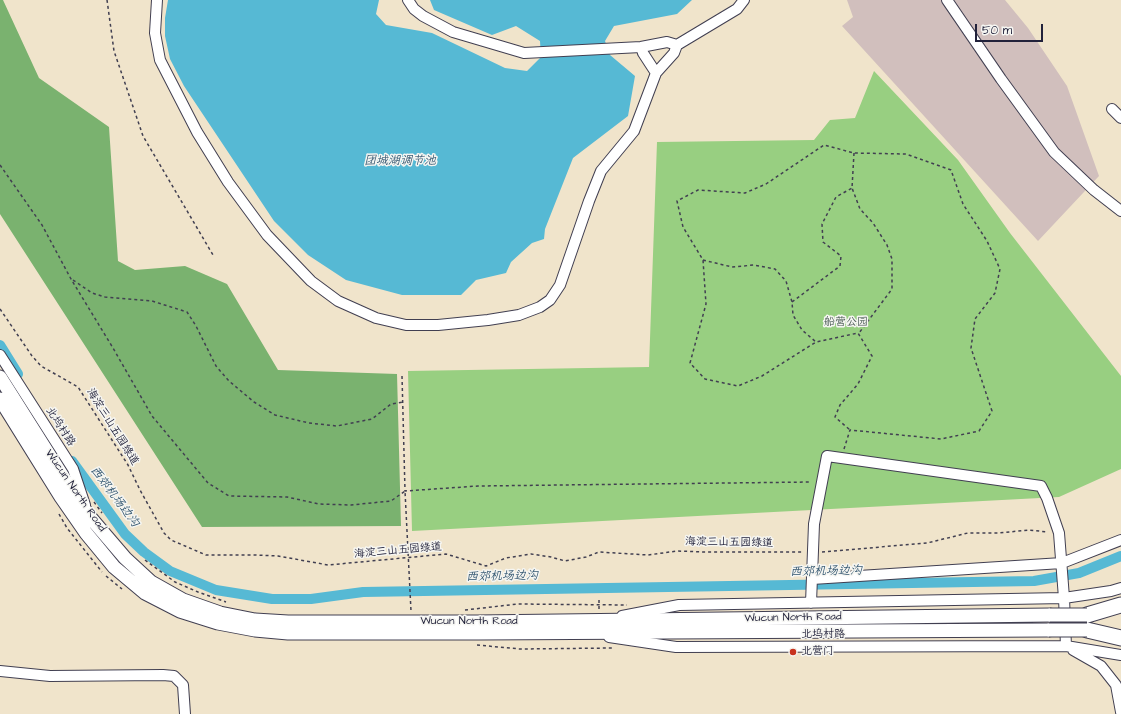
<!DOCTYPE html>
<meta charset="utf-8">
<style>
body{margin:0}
#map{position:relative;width:1121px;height:714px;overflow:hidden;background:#f0e4cb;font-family:"Architects Daughter",sans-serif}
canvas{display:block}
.scale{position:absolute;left:975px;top:24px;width:68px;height:18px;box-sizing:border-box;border:2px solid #22223b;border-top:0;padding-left:5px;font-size:12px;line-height:14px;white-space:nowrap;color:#22223b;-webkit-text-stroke:3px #f6f6f2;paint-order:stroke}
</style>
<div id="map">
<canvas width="1121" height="714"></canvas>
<div class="scale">50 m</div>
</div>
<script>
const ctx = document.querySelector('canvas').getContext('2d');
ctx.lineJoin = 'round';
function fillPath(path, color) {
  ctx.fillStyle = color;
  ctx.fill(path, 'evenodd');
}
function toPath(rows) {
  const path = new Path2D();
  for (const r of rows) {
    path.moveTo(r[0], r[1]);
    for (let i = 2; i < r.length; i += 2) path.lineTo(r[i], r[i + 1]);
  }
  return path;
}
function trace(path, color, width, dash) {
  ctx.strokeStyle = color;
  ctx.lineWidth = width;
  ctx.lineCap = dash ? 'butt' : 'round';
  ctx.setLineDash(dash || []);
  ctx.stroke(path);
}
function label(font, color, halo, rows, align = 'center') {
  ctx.font = font + ' "Architects Daughter","LXGW WenKai TC",sans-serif';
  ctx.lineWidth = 3;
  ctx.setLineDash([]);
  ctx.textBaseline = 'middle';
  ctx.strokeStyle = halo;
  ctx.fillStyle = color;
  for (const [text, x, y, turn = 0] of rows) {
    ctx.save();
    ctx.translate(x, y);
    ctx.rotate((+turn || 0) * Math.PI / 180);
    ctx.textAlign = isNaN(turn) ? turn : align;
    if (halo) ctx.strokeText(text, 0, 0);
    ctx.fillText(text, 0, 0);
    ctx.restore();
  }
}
const industrial = toPath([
 [847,0,1005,0,1028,28,1067,86,1099,176,1038,241,842,26,853,17]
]);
const green = toPath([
 [874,71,958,160,1010,233,1121,376,1121,469,1059,497,412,531,408,371,649,367,657,142,814,140,830,120,855,118]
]);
const forest = toPath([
 [0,0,3,0,39,78,109,127,118,261,135,270,185,266,227,284,278,370,397,374,401,526,202,527,0,214]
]);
const water = toPath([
 [168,0,379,0,376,14,386,25,432,33,505,68,527,71,541,57,540,41,516,26,492,35,434,10,430,0,692,0,677,14,614,26,605,41,610,55,635,76,628,116,573,158,545,229,544,239,532,243,511,262,506,273,476,280,461,295,402,295,346,280,308,255,274,221,184,86,170,59,165,36,165,18]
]);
const canal = toPath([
 [0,345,18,374],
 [72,461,125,534,144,552,170,571,216,590,272,599,311,599,363,592,1034,581,1079,573,1121,556]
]);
const path = toPath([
 [107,0,114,51,143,136,213,255],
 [854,153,852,188,860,209,873,223,887,245,892,259,892,289,859,333],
 [0,165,42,225,71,279,113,348,152,416,208,483,229,496,287,497,319,504,351,505,391,501,405,491,411,611],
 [703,260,732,267,754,265,775,269,786,281,792,302,793,315,802,330,816,342],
 [73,280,92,293,105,297,152,301,187,312,196,326,216,366,229,381,254,402,275,415,309,423,337,426,372,419,391,404,403,402],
 [792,302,840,266,841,256,823,242,822,224,836,197,852,188],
 [0,309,32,356,41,366,78,387,128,465,140,490,164,533,171,540,206,555,255,555,278,556,328,565,446,554,486,566,506,558,531,554,551,557,565,561,586,557,599,552,648,555,677,551,705,552,804,552],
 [402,376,405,491,478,486,811,482],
 [844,449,850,430,941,439,979,431,992,411,971,348,975,319,995,293,1000,269,987,241,963,204,951,170,906,154,854,153,824,145,766,184,745,193,698,190,677,201,683,227,703,260,706,304,690,363,705,379,738,386,762,376,816,342,858,333,872,356,858,384,840,405,835,417,850,430],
 [94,502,102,513],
 [59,514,67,528,102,572],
 [822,552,927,543,968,533,999,533,1029,530,1048,532],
 [145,560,175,582,198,592,226,602],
 [106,576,122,589],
 [599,609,599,597],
 [465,610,518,604,627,605],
 [477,645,520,649,613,648]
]);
const minor = toPath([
 [157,0,155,33,160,60,197,132,228,182,267,235,311,281,338,301,376,318,406,325,438,325,488,320,519,315,540,307,550,300,560,285,589,201,601,171,634,131,656,73,674,53,677,45,737,9,744,0],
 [408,0,414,9,423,16,453,32,524,53,641,47,667,42,677,45],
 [947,0,1001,79,1054,152,1094,190,1121,211],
 [641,47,643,53,656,73],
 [1112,109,1121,118],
 [0,355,73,469,85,505],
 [812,579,1062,563,1121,540],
 [811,603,814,524,827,456,1041,486,1047,498,1059,533,1064,598,1066,646],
 [622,616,679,605,1064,598,1111,591,1121,588],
 [609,637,676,647,1066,646,1121,655],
 [1073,650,1101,666,1116,685,1121,712],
 [0,671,50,676,163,675,174,676,183,685,185,714]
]);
const major = toPath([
 [0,377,72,491,89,516,125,558,151,582,183,600,220,613,255,620,288,622,477,622,1050,615],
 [0,399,61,497,86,533,114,567,145,593,180,611,218,623,255,630,288,633,478,633,1049,630]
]);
const highway = toPath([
 [1087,615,1121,605],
 [1087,630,1121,638]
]);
const majorBridge = toPath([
 [1050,615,1087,615],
 [1049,630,1087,630]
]);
const markers = [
 [793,652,4,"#c8321e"]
];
const parkNames = [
 ["船营公园",846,323]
];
const streetNames = [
 ["北坞村路",60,427,57],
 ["海淀三山五园绿道",112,427,58],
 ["Wucun North Road",75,491,55],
 ["海淀三山五园绿道",729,543,1],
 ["海淀三山五园绿道",398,551,-5],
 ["Wucun North Road",793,618,-1],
 ["Wucun North Road",469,622],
 ["北坞村路",823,635]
];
const poiNames = [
 ["北营门",801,652]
];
const waterNames = [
 ["团城湖调节池",400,161],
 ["西郊机场边沟",114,497,53],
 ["西郊机场边沟",826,572,-1],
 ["西郊机场边沟",502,577,-1]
];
fillPath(industrial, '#d1bfbd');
fillPath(green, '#98cf81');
fillPath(forest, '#7ab26f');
fillPath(water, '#56b9d4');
trace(canal, '#56b9d4', 10);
trace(minor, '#413f51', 12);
trace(major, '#413f51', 15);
trace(highway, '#413f51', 17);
trace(path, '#413f51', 1.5, [3, 3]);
trace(minor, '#fff', 10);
trace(major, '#fff', 13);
trace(highway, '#fff', 15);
trace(majorBridge, '#413f51', 15, []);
trace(majorBridge, '#fff', 13);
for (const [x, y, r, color] of markers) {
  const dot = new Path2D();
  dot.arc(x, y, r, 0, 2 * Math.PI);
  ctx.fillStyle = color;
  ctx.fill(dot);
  trace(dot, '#f6f6f2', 1.5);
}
label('11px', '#455650', '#f6f6f2', parkNames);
label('11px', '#22223b', '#f6f6f2', streetNames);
label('11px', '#22223b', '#f6f6f2', poiNames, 'left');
label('italic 12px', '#345771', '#f6f6f2', waterNames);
</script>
